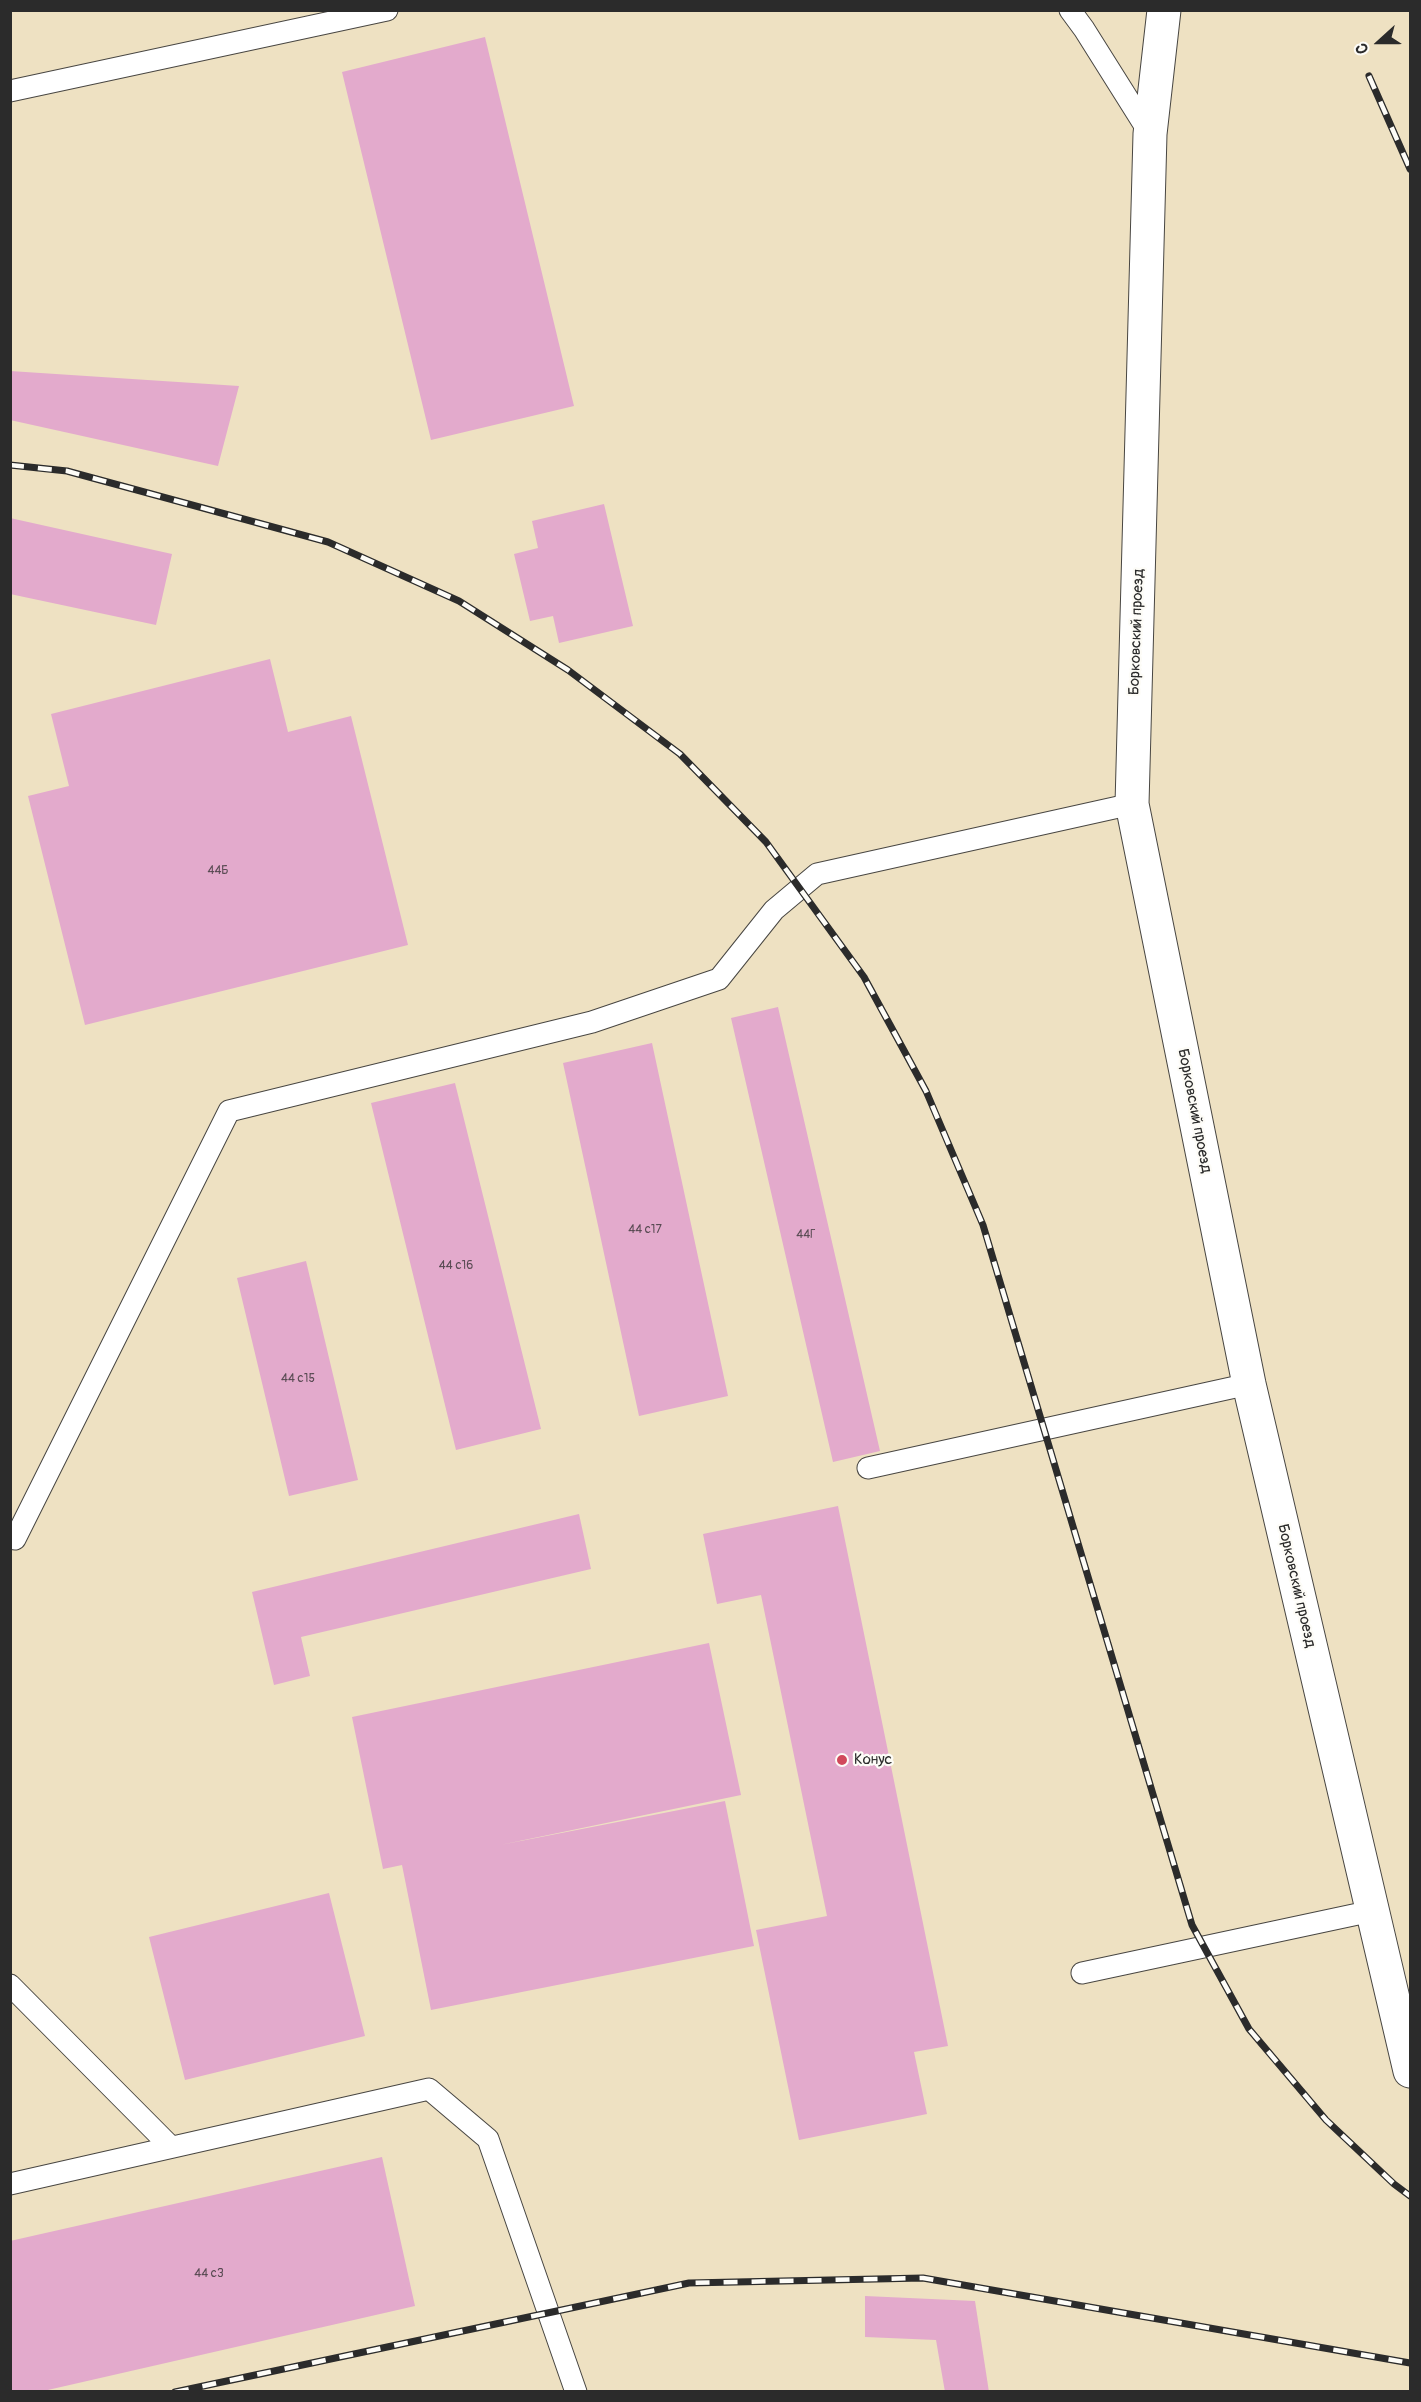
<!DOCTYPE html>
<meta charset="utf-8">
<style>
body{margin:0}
#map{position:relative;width:1421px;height:2402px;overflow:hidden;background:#eee1c2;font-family:Pangolin,sans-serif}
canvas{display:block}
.frame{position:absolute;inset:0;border:12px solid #2b2b2b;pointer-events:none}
.north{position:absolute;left:1349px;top:12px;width:60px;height:60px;-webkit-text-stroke:4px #fdfcf7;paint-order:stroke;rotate:249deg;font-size:16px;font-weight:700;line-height:24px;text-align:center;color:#2b2b2b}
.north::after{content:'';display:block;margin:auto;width:21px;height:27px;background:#2b2b2b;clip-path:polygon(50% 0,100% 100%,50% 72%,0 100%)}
</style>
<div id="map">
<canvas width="1421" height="2402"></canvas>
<div class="frame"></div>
<div class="north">С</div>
</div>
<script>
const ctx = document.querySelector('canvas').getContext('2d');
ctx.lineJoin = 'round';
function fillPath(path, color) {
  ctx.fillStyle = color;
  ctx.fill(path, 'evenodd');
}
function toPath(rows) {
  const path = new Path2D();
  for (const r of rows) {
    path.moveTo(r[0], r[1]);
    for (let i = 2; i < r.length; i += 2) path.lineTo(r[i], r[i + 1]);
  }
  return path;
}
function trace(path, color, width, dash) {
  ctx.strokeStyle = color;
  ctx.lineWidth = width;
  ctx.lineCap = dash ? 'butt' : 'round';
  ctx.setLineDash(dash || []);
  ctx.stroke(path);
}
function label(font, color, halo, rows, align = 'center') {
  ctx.font = font + ' Pangolin,sans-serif';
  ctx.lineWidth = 4.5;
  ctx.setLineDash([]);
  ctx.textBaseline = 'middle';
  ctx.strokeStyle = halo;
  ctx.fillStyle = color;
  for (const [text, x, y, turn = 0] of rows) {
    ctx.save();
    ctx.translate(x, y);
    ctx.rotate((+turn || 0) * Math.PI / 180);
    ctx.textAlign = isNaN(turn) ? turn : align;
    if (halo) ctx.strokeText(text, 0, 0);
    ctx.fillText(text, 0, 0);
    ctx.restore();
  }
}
const building = toPath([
 [485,37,574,406,431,440,342,72],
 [10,371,239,386,218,466,10,420],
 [604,504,633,626,559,643,553,616,530,621,514,554,538,548,532,521],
 [10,518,172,554,156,625,10,594],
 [270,659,288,732,351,716,408,945,85,1025,28,796,69,786,51,714],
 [778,1007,880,1451,833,1462,731,1018],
 [652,1043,728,1396,639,1416,563,1063],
 [455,1083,541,1429,456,1450,371,1103],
 [306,1261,358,1480,289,1496,237,1278],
 [838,1506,948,2046,914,2052,927,2114,799,2140,756,1930,827,1916,761,1595,717,1604,703,1534],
 [579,1514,591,1569,301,1637,310,1676,274,1685,252,1592],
 [709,1643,741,1795,500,1845,725,1801,754,1946,431,2010,402,1865,383,1869,352,1717],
 [329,1893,365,2036,185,2080,149,1937],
 [382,2157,415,2306,39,2392,10,2392,10,2241],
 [865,2296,975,2301,989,2392,945,2392,936,2340,865,2337]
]);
const lane = toPath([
 [1070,10,1084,29,1150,134],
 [10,91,387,10],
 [868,1468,1249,1384],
 [15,1539,229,1111,592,1022,719,979,774,910,817,874,1132,804],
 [1082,1973,1372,1911],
 [10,1985,171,2147],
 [10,2184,429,2089,488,2139,576,2392]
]);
const street = toPath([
 [1164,10,1150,134,1132,804,1249,1384,1410,2071]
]);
const rail = toPath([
 [1369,76,1410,169],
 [10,465,67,471,328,542,459,601,568,670,680,754,766,842,864,977,926,1091,983,1225,1192,1925,1249,2029,1326,2120,1394,2184,1410,2196],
 [175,2392,689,2283,923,2278,1410,2363]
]);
const markers = [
 [842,1760,6,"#d1495b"]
];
const numberNames = [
 ["44Б",218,871],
 ["44 с17",645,1230],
 ["44Г",806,1235],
 ["44 с16",456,1266],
 ["44 с15",298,1379],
 ["44 с3",209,2274]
];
const streetNames = [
 ["Борковский проезд",1137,632,-88],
 ["Борковский проезд",1194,1111,79],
 ["Борковский проезд",1296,1586,77]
];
const poiNames = [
 ["Конус",854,1760]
];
fillPath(building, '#e3aacc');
trace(lane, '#484642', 23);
trace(street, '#484642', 35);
trace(lane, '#fff', 21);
trace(street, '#fff', 33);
trace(rail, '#2b2b2b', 7);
trace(rail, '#fdfcf7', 4.5, [14]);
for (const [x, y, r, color] of markers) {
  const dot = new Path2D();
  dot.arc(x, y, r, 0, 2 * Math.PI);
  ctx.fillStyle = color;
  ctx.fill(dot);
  trace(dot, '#fdfcf7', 2);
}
label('12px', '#594b53', null, numberNames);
label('15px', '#2b2b2b', '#fdfcf7', streetNames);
label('15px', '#2b2b2b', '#fdfcf7', poiNames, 'left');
</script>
